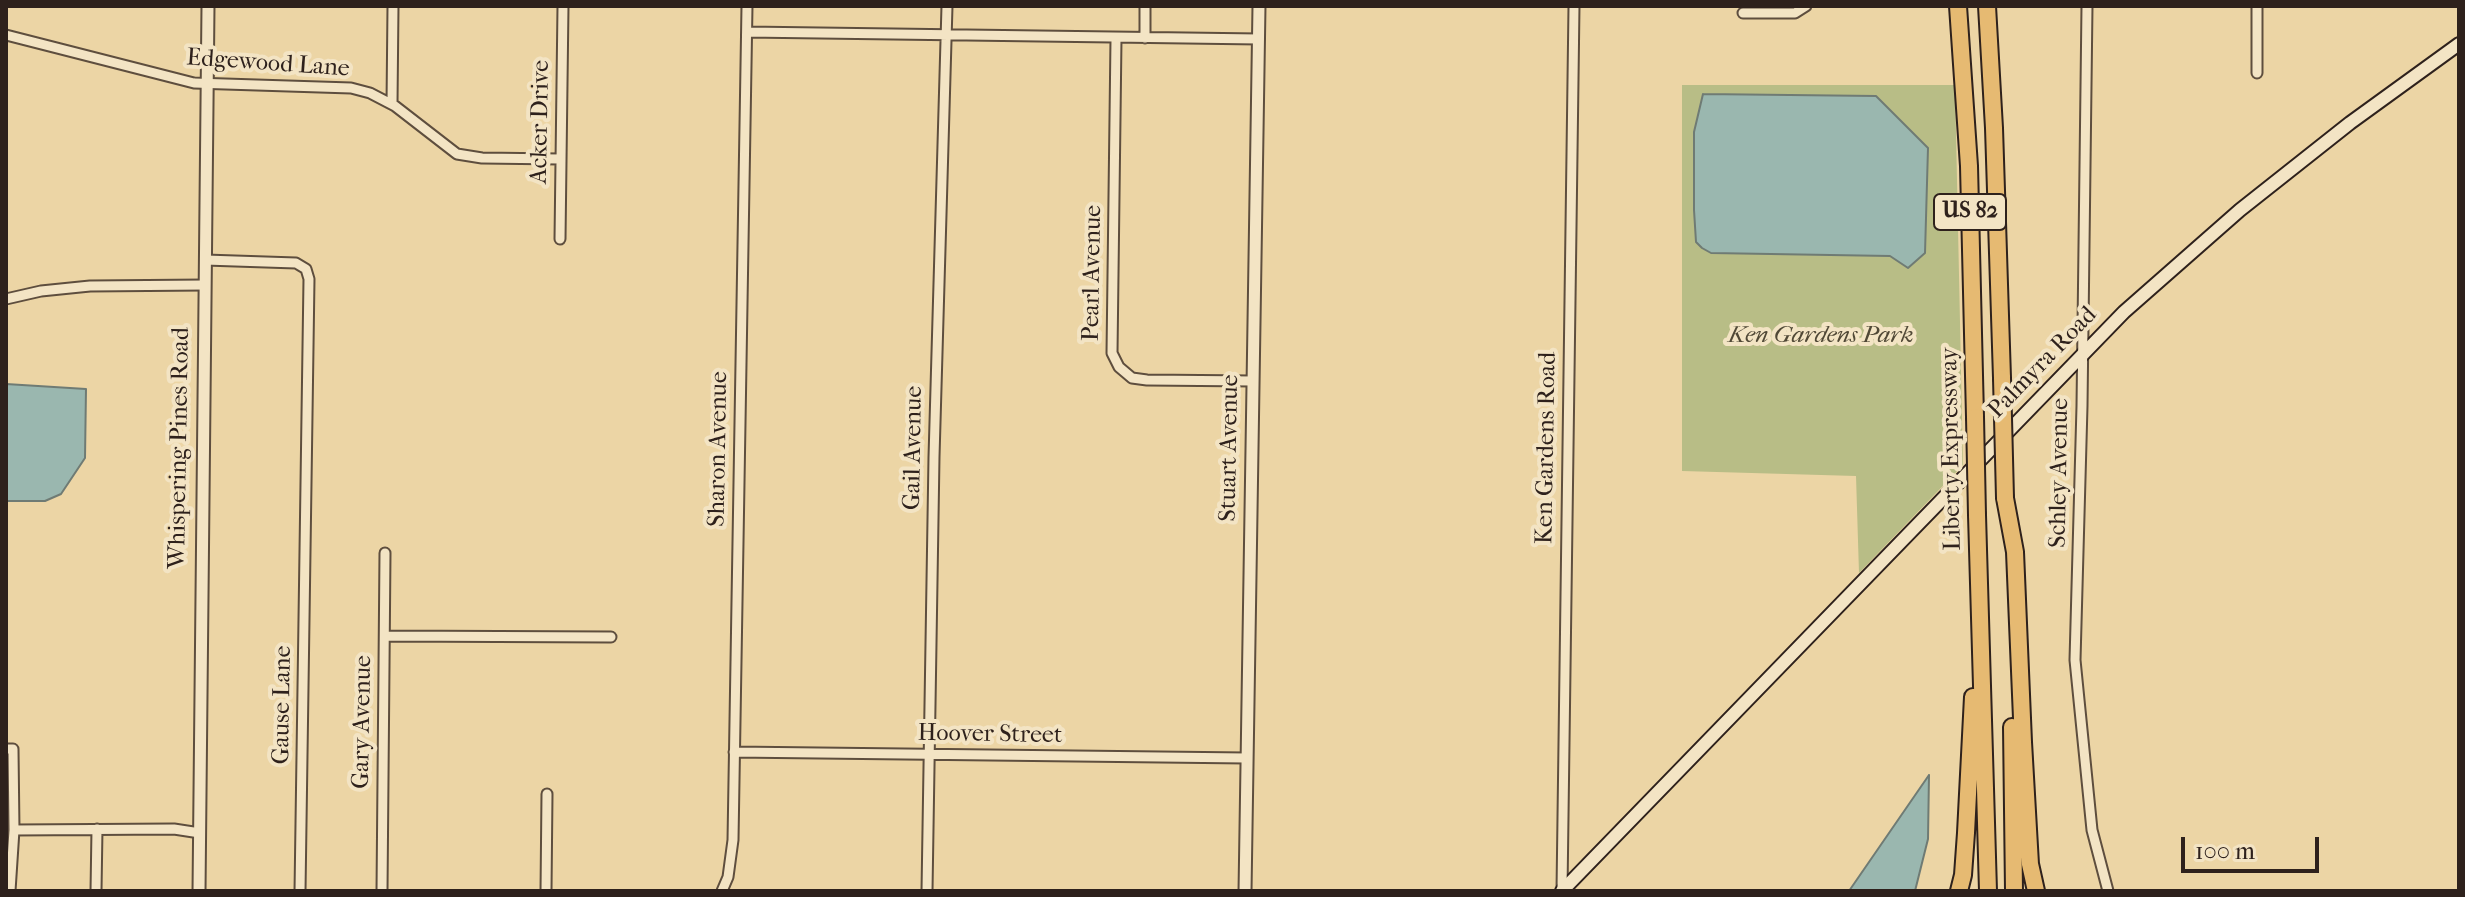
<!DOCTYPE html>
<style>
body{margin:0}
#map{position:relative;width:2465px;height:897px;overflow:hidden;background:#ecd5a5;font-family:"IM FELL French Canon",serif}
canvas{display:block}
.frame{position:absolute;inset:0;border:8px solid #2e211c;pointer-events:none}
.scale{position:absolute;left:2181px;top:837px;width:138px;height:36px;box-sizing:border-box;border:4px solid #2e211c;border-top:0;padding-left:10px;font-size:24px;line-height:28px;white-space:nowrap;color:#2e211c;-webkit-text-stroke:6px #f3e4c4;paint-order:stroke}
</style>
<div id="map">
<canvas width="2465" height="897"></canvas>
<div class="frame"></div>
<div class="scale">100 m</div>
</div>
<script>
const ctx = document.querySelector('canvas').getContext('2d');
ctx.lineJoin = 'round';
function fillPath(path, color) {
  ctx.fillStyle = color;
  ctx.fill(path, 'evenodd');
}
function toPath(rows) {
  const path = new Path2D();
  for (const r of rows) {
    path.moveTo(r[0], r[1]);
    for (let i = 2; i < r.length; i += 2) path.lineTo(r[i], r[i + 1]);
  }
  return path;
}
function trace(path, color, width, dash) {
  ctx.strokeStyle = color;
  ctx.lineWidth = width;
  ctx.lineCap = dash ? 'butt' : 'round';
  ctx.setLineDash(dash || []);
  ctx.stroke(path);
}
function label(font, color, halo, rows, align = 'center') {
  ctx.font = font + ' "IM FELL French Canon",serif';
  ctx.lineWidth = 8;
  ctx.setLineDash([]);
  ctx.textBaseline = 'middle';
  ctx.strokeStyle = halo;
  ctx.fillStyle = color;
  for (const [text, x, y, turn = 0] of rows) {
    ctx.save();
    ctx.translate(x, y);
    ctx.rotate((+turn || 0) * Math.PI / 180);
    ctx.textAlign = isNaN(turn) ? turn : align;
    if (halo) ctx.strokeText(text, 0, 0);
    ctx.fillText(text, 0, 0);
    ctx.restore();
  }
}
const green = toPath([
 [1682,85,1955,85,1963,465,1859,573,1856,476,1682,471]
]);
const water = toPath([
 [1703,94,1876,96,1928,148,1925,253,1908,268,1890,256,1711,253,1702,248,1696,242,1694,210,1694,132,1703,94],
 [6,384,86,389,85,458,61,494,45,501,6,501,6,384],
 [1929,775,1928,839,1915,891,1849,891,1929,775]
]);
const minor = toPath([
 [2087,6,2082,406,2075,660,2092,830,2108,891],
 [1743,13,1795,13,1806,6],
 [747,32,1259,39],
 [6,35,194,83,351,88,370,93,395,106,457,154,482,158,560,159],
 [1145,38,1145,6],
 [1116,39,1112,353,1119,367,1132,378,1147,380,1253,381],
 [2257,73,2257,6],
 [392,104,393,6],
 [560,239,563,6],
 [205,260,296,263,306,269,309,279,300,891],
 [6,299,41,291,90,286,205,285],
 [385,636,611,637],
 [6,749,13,749,14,830,10,891],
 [734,752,1246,758],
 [14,830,174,829,200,833],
 [1562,890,1574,6],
 [96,891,97,829],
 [382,891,385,553],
 [546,891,547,794],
 [722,891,728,877,733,840,747,6],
 [927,891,934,457,947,6]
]);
const tertiary = toPath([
 [199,891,208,6],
 [1245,891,1259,6]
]);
const secondary = toPath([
 [1562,891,2124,312,2240,210,2350,123,2459,44]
]);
const motorway = toPath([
 [1958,6,1969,166,1975,417],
 [1987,6,1994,128,2002,378],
 [2005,498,2015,552,2023,742,2030,864,2036,891],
 [1977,515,1988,891],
 [2012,727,2014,891],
 [1959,891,1963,875,1966,833,1973,697]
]);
const motorwayBridge = toPath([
 [2002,378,2005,498],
 [1975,417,1977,515]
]);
const shields = [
 [1970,212,72]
];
const shieldNames = [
 ["US 82",1970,212]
];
const streetNames = [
 ["Edgewood Lane",268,64,4],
 ["Acker Drive",541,122,-89],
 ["Pearl Avenue",1093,273,-89],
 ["Palmyra Road",2043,363,-46],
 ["Whispering Pines Road",180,448,-89],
 ["Gail Avenue",914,448,-89],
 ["Stuart Avenue",1230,448,-89],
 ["Ken Gardens Road",1547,448,-89],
 ["Sharon Avenue",719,449,-89],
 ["Liberty Expressway",1952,449,-91],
 ["Schley Avenue",2060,473,-89],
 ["Gause Lane",283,705,-89],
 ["Gary Avenue",363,722,-89],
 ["Hoover Street",990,735,1]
];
const parkNames = [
 ["Ken Gardens Park",1821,336]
];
fillPath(green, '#b8bd86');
fillPath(water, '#9ab7af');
trace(water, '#6f7b74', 2);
trace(minor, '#5e4e3e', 13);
trace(tertiary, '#5e4e3e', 15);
trace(secondary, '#2e211c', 16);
trace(motorway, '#2e211c', 20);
trace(minor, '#f3e4c4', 9);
trace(tertiary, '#f3e4c4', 11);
trace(secondary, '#f3e4c4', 12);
trace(motorway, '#e6ba72', 16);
trace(motorwayBridge, '#2e211c', 20, []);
trace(motorwayBridge, '#e6ba72', 16);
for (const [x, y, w] of shields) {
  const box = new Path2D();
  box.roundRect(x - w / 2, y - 18, w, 36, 6);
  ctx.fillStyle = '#f3e4c4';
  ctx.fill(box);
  trace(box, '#2e211c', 2);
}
label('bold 22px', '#2e211c', null, shieldNames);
label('24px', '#2e211c', '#f3e4c4', streetNames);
label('italic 24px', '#504836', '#f3e4c4', parkNames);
</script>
